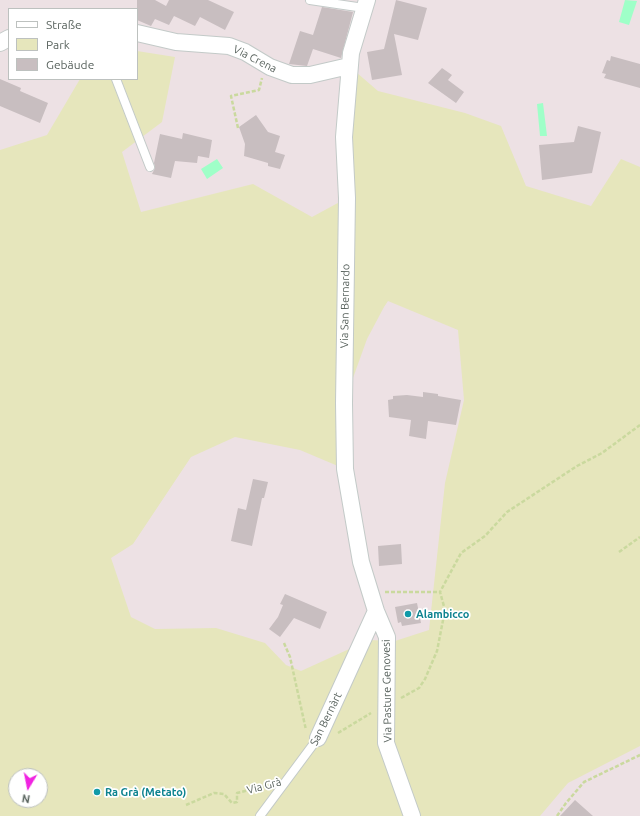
<!DOCTYPE html>
<meta charset="utf-8">
<style>
body{margin:0}
#map{position:relative;width:640px;height:816px;overflow:hidden;background:#ede1e4;font-family:Ubuntu,sans-serif}
canvas{display:block}
.legend{position:absolute;left:8px;top:8px;width:130px;height:72px;box-sizing:border-box;background:#fff;border:1px solid #bdc1bf;margin:0;padding:5px 7px;list-style:none;font-size:12px;color:#59635e}
.legend li{display:flex;align-items:center;gap:8px;height:20px}
.legend b{width:20px;border:1px solid #bdc1bf}
.north{position:absolute;left:8px;top:768px;width:40px;height:40px;box-sizing:border-box;background:#fff;border:1px solid #bdc1bf;border-radius:50%;rotate:190deg;font-size:11px;font-weight:700;line-height:16px;text-align:center;color:#59635e}
.north::after{content:'';display:block;margin:auto;width:14px;height:18px;background:#f024e1;clip-path:polygon(50% 0,100% 100%,50% 72%,0 100%)}
</style>
<div id="map">
<canvas width="640" height="816"></canvas>
<ul class="legend">
<li><b style="height:5px;background:#fff"></b>Straße</li>
<li><b style="height:11px;background:#e6e6bc"></b>Park</li>
<li><b style="height:11px;background:#c8bec0"></b>Gebäude</li>
</ul>
<div class="north">N</div>
</div>
<script>
const ctx = document.querySelector('canvas').getContext('2d');
ctx.lineJoin = 'round';
function fillPath(path, color) {
  ctx.fillStyle = color;
  ctx.fill(path, 'evenodd');
}
function toPath(rows) {
  const path = new Path2D();
  for (const r of rows) {
    path.moveTo(r[0], r[1]);
    for (let i = 2; i < r.length; i += 2) path.lineTo(r[i], r[i + 1]);
  }
  return path;
}
function trace(path, color, width, dash) {
  ctx.strokeStyle = color;
  ctx.lineWidth = width;
  ctx.lineCap = dash ? 'butt' : 'round';
  ctx.setLineDash(dash || []);
  ctx.stroke(path);
}
function label(font, color, halo, rows, align = 'center') {
  ctx.font = font + ' Ubuntu,sans-serif';
  ctx.lineWidth = 3.5;
  ctx.setLineDash([]);
  ctx.textBaseline = 'middle';
  ctx.strokeStyle = halo;
  ctx.fillStyle = color;
  for (const [text, x, y, turn = 0] of rows) {
    ctx.save();
    ctx.translate(x, y);
    ctx.rotate((+turn || 0) * Math.PI / 180);
    ctx.textAlign = isNaN(turn) ? turn : align;
    if (halo) ctx.strokeText(text, 0, 0);
    ctx.fillText(text, 0, 0);
    ctx.restore();
  }
}
const green = toPath([
 [137,51,175,57,162,122,122,152,141,212,253,184,312,217,347,198,349,66,378,91,465,113,501,126,526,186,591,206,621,159,640,167,640,746,568,783,540,816,0,816,0,150,47,135,80,79,137,79],
 [388,301,458,330,464,400,445,483,429,630,395,641,369,640,301,671,286,665,265,643,216,628,155,629,131,617,111,558,133,544,191,457,235,437,300,450,345,469,344,403,367,339,384,307],
 [16,776,40,776,40,800,16,800]
]);
const water = toPath([
 [625,0,637,1,629,25,619,22],
 [543,103,547,136,540,136,537,104],
 [217,159,223,168,207,179,201,169]
]);
const building = toPath([
 [137,0,155,0,166,6,169,0,208,0,234,12,225,30,200,17,195,26,174,16,169,25,155,19,151,26,137,20],
 [396,0,427,8,418,40,394,34,402,75,372,80,367,52,384,49],
 [322,7,353,12,341,58,313,49,307,66,289,64,300,31,313,35],
 [611,56,640,64,640,88,604,78,606,74,602,73,607,60,610,61],
 [442,68,452,75,448,80,464,92,456,103,428,83],
 [0,79,21,88,20,91,48,103,40,123,0,106],
 [256,115,268,132,280,136,275,152,285,155,280,169,268,166,268,163,244,156,245,144,239,127],
 [578,126,601,132,592,173,542,180,539,145,574,142],
 [183,133,212,140,209,158,198,156,197,163,175,161,171,178,152,174,155,168,154,163,160,134,182,139],
 [423,392,438,394,438,396,461,400,456,425,428,421,426,439,409,436,411,420,389,417,388,400,393,399,393,396,407,395,423,397],
 [253,479,268,482,264,498,262,498,252,546,231,541,238,508,246,510],
 [401,544,402,564,379,566,378,546],
 [285,594,327,612,320,629,294,618,280,637,269,629,278,617,283,605,280,604],
 [417,603,421,623,402,626,401,622,398,623,395,607],
 [575,800,593,816,560,816]
]);
const path = toPath([
 [238,128,231,96,259,90,262,78],
 [619,552,640,537],
 [385,592,440,592],
 [284,643,290,657,306,730],
 [401,698,419,688,425,679,437,651,445,610,440,592,461,553,485,536,507,512,577,466,602,453,640,425],
 [338,733,371,713],
 [186,805,214,793,224,794,232,803,237,802,237,793,270,785],
 [557,816,566,803,584,782,640,755]
]);
const service = toPath([
 [310,0,364,8],
 [116,79,150,167],
 [260,816,318,738]
]);
const minor = toPath([
 [367,0,351,53,344,137,347,198,344,403,345,469,361,562,376,611,387,637,386,743,412,816],
 [137,33,176,42,229,46,245,52,270,67,292,75,310,75,349,66],
 [0,43,9,38],
 [318,738,376,611]
]);
const markers = [
 [408,614,4,"#0f9aa8"],
 [97,792,4,"#0f9aa8"]
];
const streetNames = [
 ["Via Crena",255,59,27],
 ["Via San Bernardo",345,306,-89],
 ["Via Pasture Genovesi",387,691,-91],
 ["San Bernàrt",326,719,-64],
 ["Via Grà",264,786,-15]
];
const cultureNames = [
 ["Alambicco",416,614],
 ["Ra Grà (Metato)",105,792]
];
fillPath(green, '#e6e6bc');
fillPath(water, '#9fffc8');
fillPath(building, '#c8bec0');
trace(service, '#c3cac8', 10);
trace(minor, '#c3cac8', 18);
trace(path, '#cad99e', 2.5, [4, 2]);
trace(service, '#fff', 8);
trace(minor, '#fff', 16);
for (const [x, y, r, color] of markers) {
  const dot = new Path2D();
  dot.arc(x, y, r, 0, 2 * Math.PI);
  ctx.fillStyle = color;
  ctx.fill(dot);
  trace(dot, '#fff', 1.5);
}
label('11px', '#59635e', '#fff', streetNames);
label('bold 11px', '#0d838f', '#fff', cultureNames, 'left');
</script>
